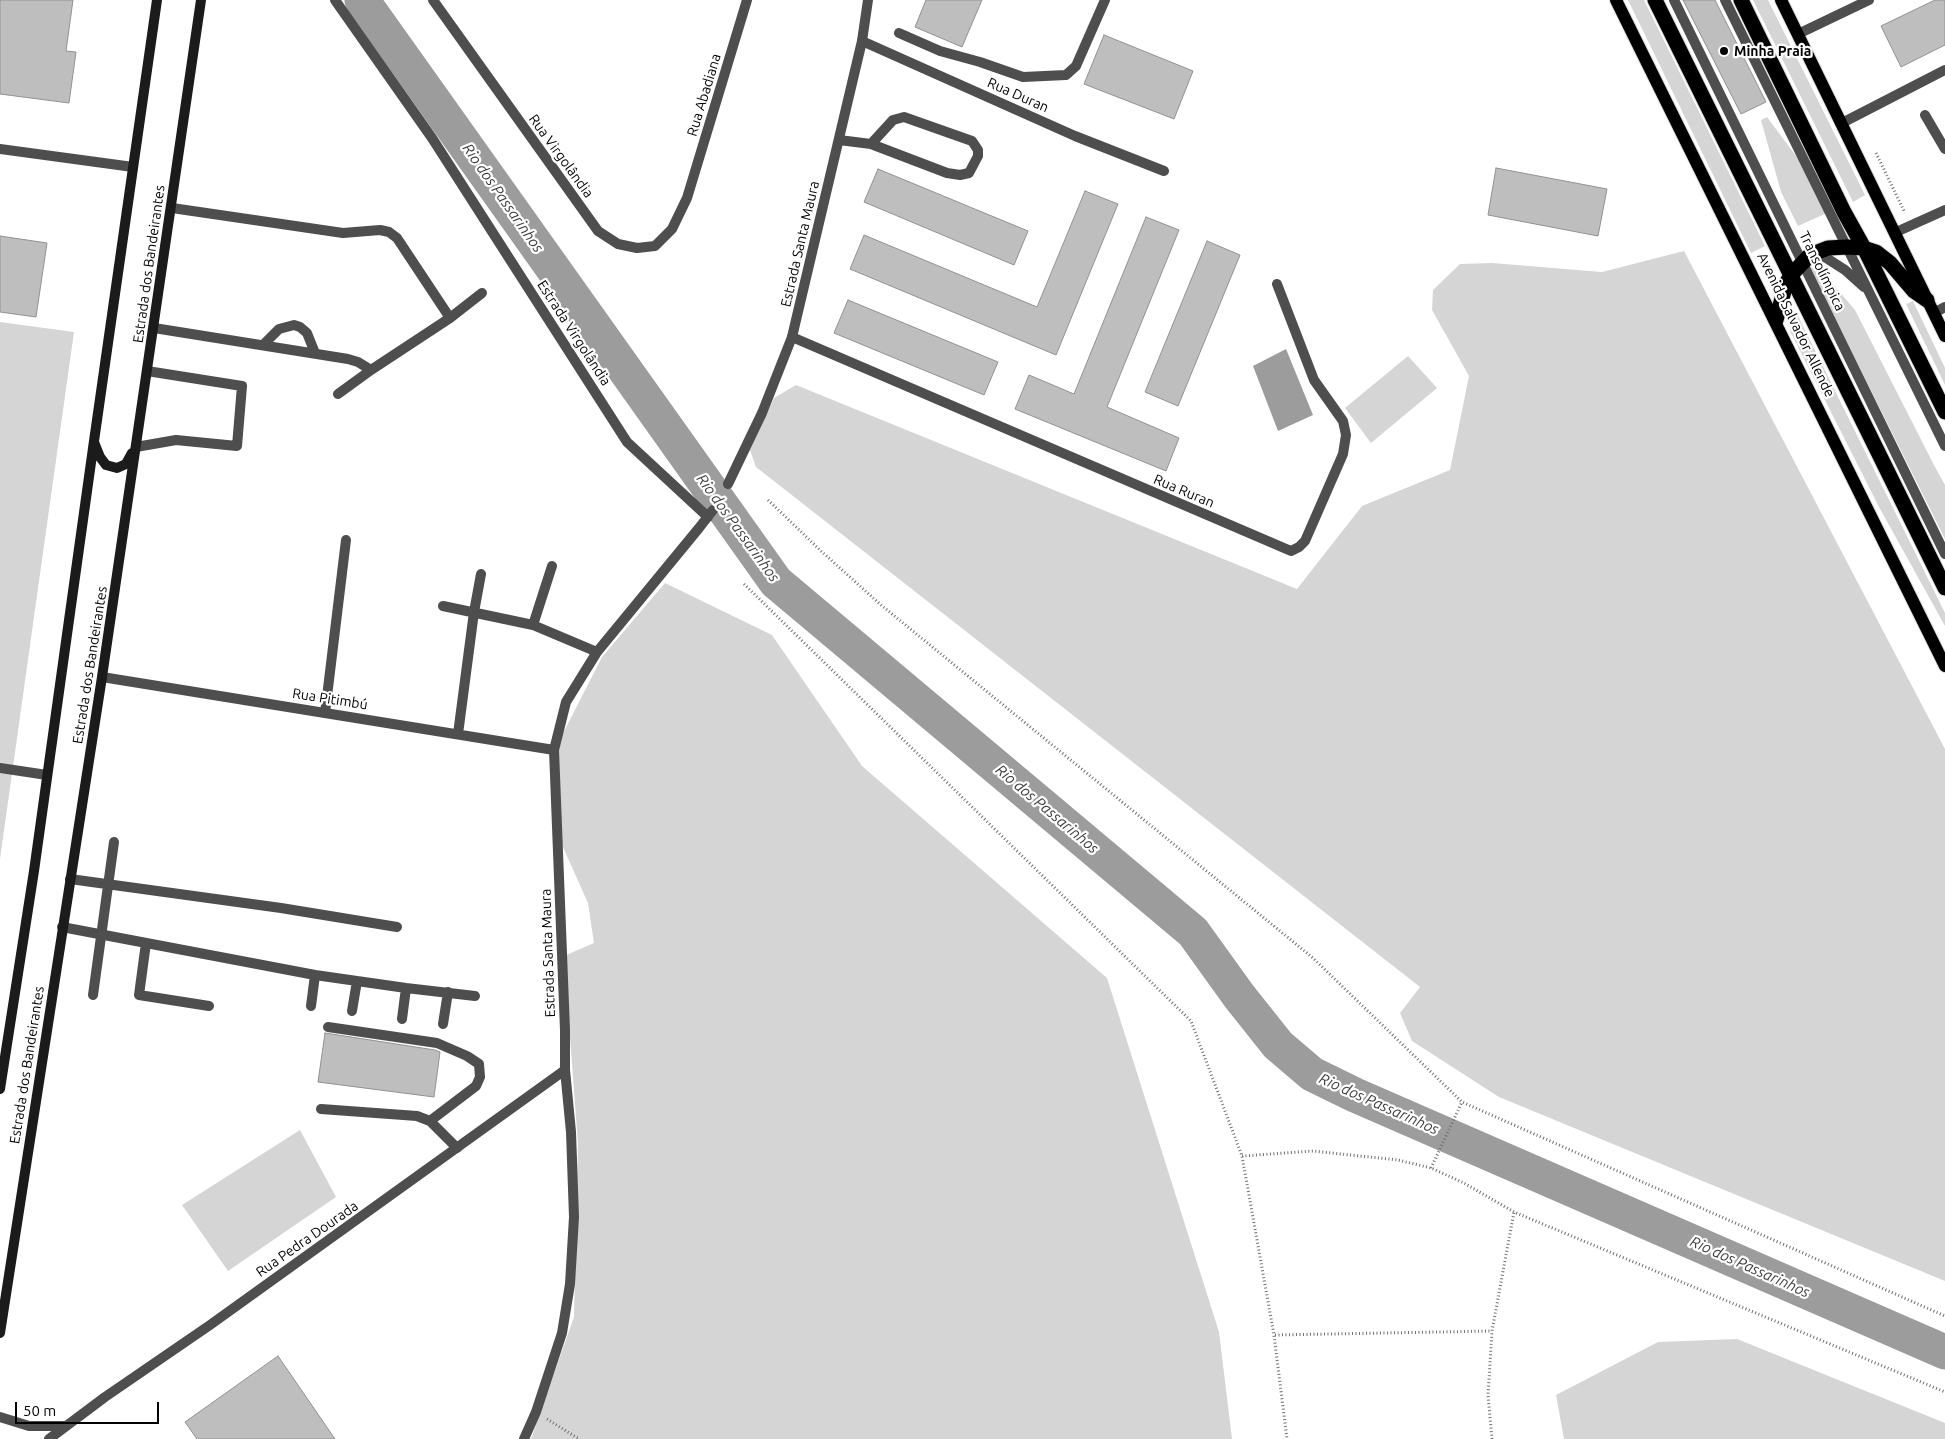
<!DOCTYPE html>
<meta charset="utf-8">
<style>
body{margin:0}
#map{position:relative;width:1945px;height:1439px;overflow:hidden;background:#fff;font-family:Ubuntu,sans-serif}
canvas{display:block}
.scale{position:absolute;left:15px;top:1402px;width:144px;height:22px;box-sizing:border-box;border:2px solid #000;border-top:0;padding-left:6px;font-size:15px;line-height:18px;white-space:nowrap;color:#000;-webkit-text-stroke:4px #fff;paint-order:stroke}
</style>
<div id="map">
<canvas width="1945" height="1439"></canvas>
<div class="scale">50 m</div>
</div>
<script>
const ctx = document.querySelector('canvas').getContext('2d');
ctx.lineJoin = 'round';
function fillPath(path, color) {
  ctx.fillStyle = color;
  ctx.fill(path, 'evenodd');
}
function toPath(rows) {
  const path = new Path2D();
  for (const r of rows) {
    path.moveTo(r[0], r[1]);
    for (let i = 2; i < r.length; i += 2) path.lineTo(r[i], r[i + 1]);
  }
  return path;
}
function trace(path, color, width, dash) {
  ctx.strokeStyle = color;
  ctx.lineWidth = width;
  ctx.lineCap = dash ? 'butt' : 'round';
  ctx.setLineDash(dash || []);
  ctx.stroke(path);
}
function label(font, color, halo, rows, align = 'center') {
  ctx.font = font + ' Ubuntu,sans-serif';
  ctx.lineWidth = 4.5;
  ctx.setLineDash([]);
  ctx.textBaseline = 'middle';
  ctx.strokeStyle = halo;
  ctx.fillStyle = color;
  for (const [text, x, y, turn = 0] of rows) {
    ctx.save();
    ctx.translate(x, y);
    ctx.rotate((+turn || 0) * Math.PI / 180);
    ctx.textAlign = isNaN(turn) ? turn : align;
    if (halo) ctx.strokeText(text, 0, 0);
    ctx.fillText(text, 0, 0);
    ctx.restore();
  }
}
const green = toPath([
 [1628,0,1644,0,1765,246,1751,253],
 [1753,0,1768,0,1865,195,1853,202],
 [1767,117,1808,172,1829,212,1798,226,1781,192,1761,120],
 [1684,251,1945,749,1945,1281,1499,1097,1412,1041,1400,1013,1420,987,756,467,750,450,774,398,796,385,1297,589,1362,506,1450,470,1469,376,1432,310,1433,290,1460,264,1492,263,1602,272],
 [1809,266,1824,274,1855,310,1935,467,1945,485,1945,539],
 [1913,301,1945,368,1945,385,1906,304],
 [1789,309,1798,316,1945,613,1945,626,1879,507,1790,331],
 [0,322,74,332,0,859],
 [1408,356,1437,388,1371,443,1345,408],
 [665,583,772,635,862,766,1107,978,1219,1332,1232,1439,531,1439,574,1317,578,1144,564,956,594,943,588,903,558,836,554,751,602,657],
 [300,1130,336,1197,228,1271,182,1205],
 [1737,1339,1945,1423,1945,1439,1564,1439,1556,1395,1658,1342]
]);
const water = toPath([
 [1286,349,1313,415,1278,431,1253,366]
]);
const river = toPath([
 [362,0,776,582,1193,932,1239,996,1278,1045,1312,1074,1355,1095,1945,1352]
]);
const building = toPath([
 [0,0,73,0,66,51,76,52,69,103,0,94,0,0],
 [926,0,982,0,962,47,915,27,926,0],
 [1683,0,1715,0,1766,102,1741,114,1683,0],
 [1935,0,1945,0,1945,45,1901,67,1881,26,1935,0],
 [1104,35,1193,71,1174,119,1084,84,1104,35],
 [1496,168,1607,189,1598,236,1488,215,1496,168],
 [878,169,1028,231,1014,265,864,202,878,169],
 [1085,191,1118,204,1056,355,850,269,864,235,1037,307,1085,191],
 [1146,217,1179,230,1107,407,1179,438,1166,471,1015,409,1029,375,1074,394,1146,217],
 [0,236,47,243,36,317,0,312,0,236],
 [1207,241,1240,255,1178,406,1145,392,1207,241],
 [848,300,998,362,984,395,834,333,848,300],
 [325,1033,435,1050,440,1052,434,1097,318,1082,325,1033],
 [278,1356,335,1439,197,1439,185,1422,278,1356]
]);
const path = toPath([
 [1876,153,1905,213],
 [768,500,821,551,881,605,1313,958,1462,1102,1945,1316],
 [744,584,1191,1021,1242,1156,1274,1335,1287,1439],
 [1242,1156,1313,1151,1398,1160,1431,1168,1464,1183,1514,1212,1945,1392],
 [1431,1168,1462,1102],
 [1275,1335,1492,1331],
 [547,1419,579,1439],
 [1492,1439,1488,1395,1492,1331,1514,1212]
]);
const lane = toPath([
 [1674,0,1945,554],
 [1725,0,1945,446],
 [899,33,940,51,980,62,1023,77,1066,75,1076,66,1105,0],
 [1798,34,1869,0],
 [862,41,1075,136,1164,171],
 [1925,115,1945,149],
 [1842,123,1945,70],
 [839,140,871,144,947,173,960,175,969,173,978,156,978,150,972,141,904,117,893,120,871,144],
 [0,149,133,167],
 [172,208,343,233,380,230,389,232,397,238,450,318],
 [1894,233,1945,210],
 [1817,252,1845,270,1864,287],
 [1934,313,1945,307],
 [154,328,348,359,358,362,371,370],
 [792,337,1291,551,1299,547,1305,541,1343,454,1346,435,1343,421,1314,380,1277,284],
 [263,345,279,329,294,325,300,327,307,333,315,353],
 [338,394,371,370,450,318,482,293],
 [136,447,176,440,237,446,242,386,147,371],
 [325,713,346,540],
 [70,879,281,908,397,927],
 [62,927,315,975,406,988,475,996],
 [146,943,139,995,209,1006],
 [93,995,114,842],
 [311,1006,315,975],
 [352,1011,357,981],
 [402,1019,406,988],
 [443,1024,448,992],
 [328,1027,437,1043,467,1056,479,1064,480,1077,476,1086,430,1121],
 [321,1109,417,1116,430,1121,457,1148]
]);
const street = toPath([
 [335,0,432,138,627,442,708,517],
 [433,0,598,231,618,244,637,248,655,246,672,229,687,198,747,0],
 [728,484,762,413,792,337,862,41,868,0],
 [443,606,533,625,552,566],
 [533,625,597,652],
 [102,677,554,750],
 [458,734,474,612,481,574],
 [0,768,47,775],
 [0,1417,29,1426,64,1426],
 [49,1439,105,1397,210,1325,565,1070],
 [524,1439,536,1412,562,1333,570,1284,574,1217,571,1132,565,1070,565,1030,554,750,566,702,597,652,699,528,713,510]
]);
const secondary = toPath([
 [94,442,100,457,106,465,117,468,126,464,132,453],
 [0,1089,34,871,94,441,157,0],
 [0,1333,102,677,201,0]
]);
const primary = toPath([
 [1616,0,1945,666],
 [1781,0,1945,336]
]);
const highway = toPath([
 [1655,0,1945,588],
 [1741,0,1844,212,1864,248,1945,412],
 [1776,320,1786,284,1791,275,1810,255,1828,248,1847,247,1864,248,1876,252,1890,263,1914,291,1927,300]
]);
const markers = [
 [1724,51,5,"#000"]
];
const poiNames = [
 ["Minha Praia",1734,51]
];
const streetNames = [
 ["Rua Abadiana",704,95,-73],
 ["Rua Duran",1018,95,24],
 ["Rua Virgolândia",561,156,54],
 ["Estrada Santa Maura",800,244,-77],
 ["Estrada dos Bandeirantes",149,264,-82],
 ["Transolímpica",1822,271,64],
 ["Avenida Salvador Allende",1796,325,64],
 ["Estrada Virgolândia",574,333,57],
 ["Rua Ruran",1184,491,23],
 ["Estrada dos Bandeirantes",90,665,-81],
 ["Rua Pitimbú",330,699,9],
 ["Estrada Santa Maura",548,953,-92],
 ["Estrada dos Bandeirantes",27,1065,-81],
 ["Rua Pedra Dourada",307,1239,-35]
];
const waterNames = [
 ["Rio dos Passarinhos",503,198,55],
 ["Rio dos Passarinhos",738,528,54],
 ["Rio dos Passarinhos",1047,809,40],
 ["Rio dos Passarinhos",1379,1104,24],
 ["Rio dos Passarinhos",1750,1267,24]
];
fillPath(green, '#d5d5d5');
fillPath(water, '#9c9c9c');
trace(river, '#9c9c9c', 35);
fillPath(building, '#bebebe');
trace(building, '#929292', 1);
trace(primary, '#dbdbdb', 14);
trace(highway, '#dbdbdb', 17);
trace(path, '#707070', 3, [1, 2.5]);
trace(lane, '#4e4e4e', 10);
trace(street, '#4e4e4e', 10);
trace(secondary, '#1b1b1b', 10);
trace(primary, '#000', 12);
trace(highway, '#000', 15);
for (const [x, y, r, color] of markers) {
  const dot = new Path2D();
  dot.arc(x, y, r, 0, 2 * Math.PI);
  ctx.fillStyle = color;
  ctx.fill(dot);
  trace(dot, '#fff', 2);
}
label('bold 14px', '#000', '#fff', poiNames, 'left');
label('14px', '#000', '#fff', streetNames);
label('italic 15px', '#3d3d3d', '#fff', waterNames);
</script>
